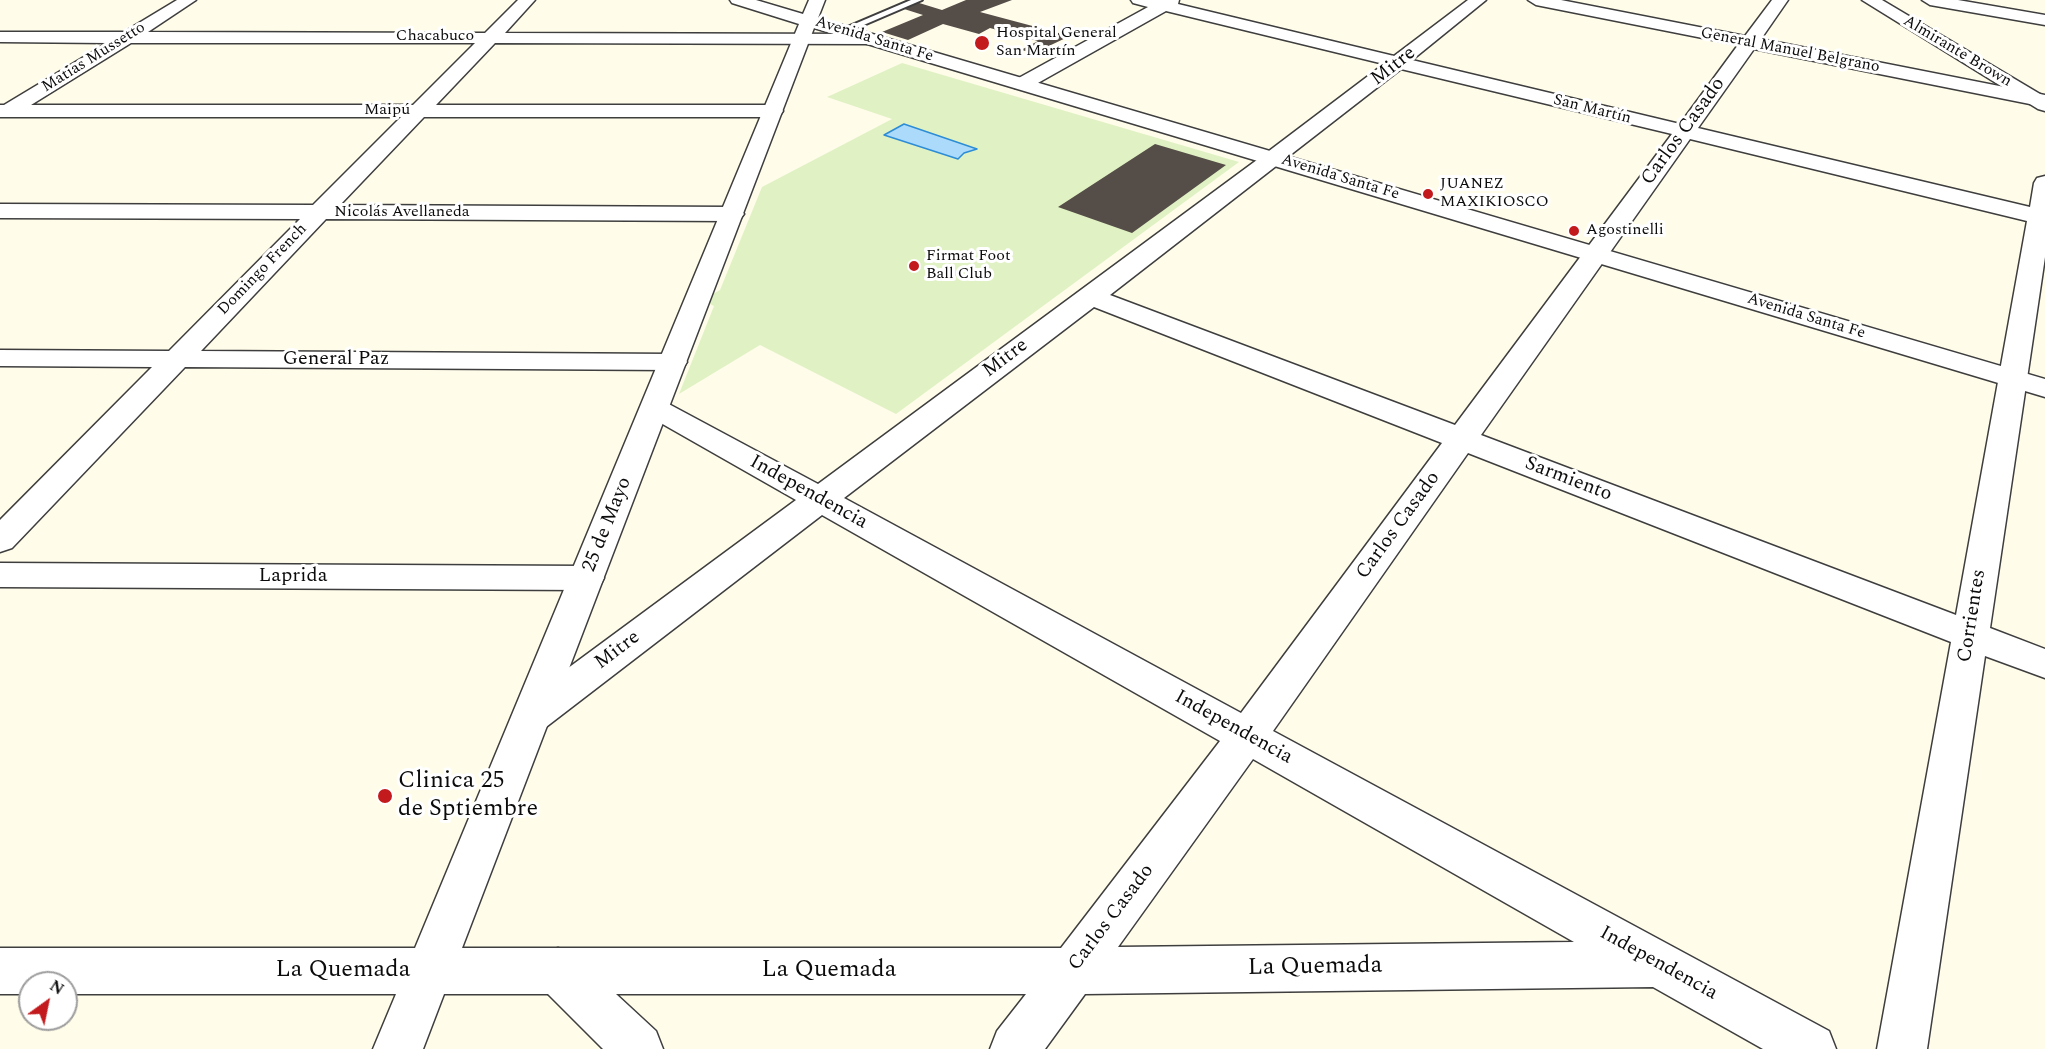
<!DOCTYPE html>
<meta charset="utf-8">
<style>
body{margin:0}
#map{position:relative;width:2045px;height:1049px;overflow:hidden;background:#fffcea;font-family:Spectral,serif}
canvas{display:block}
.north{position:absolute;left:18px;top:971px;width:60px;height:60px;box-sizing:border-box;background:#fff;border:2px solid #9d9d9d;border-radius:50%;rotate:33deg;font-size:16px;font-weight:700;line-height:24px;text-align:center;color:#0b0b0b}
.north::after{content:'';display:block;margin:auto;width:21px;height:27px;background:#c31b1d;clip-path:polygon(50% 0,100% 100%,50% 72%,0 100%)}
</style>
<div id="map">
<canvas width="2045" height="1049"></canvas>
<div class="north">N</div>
</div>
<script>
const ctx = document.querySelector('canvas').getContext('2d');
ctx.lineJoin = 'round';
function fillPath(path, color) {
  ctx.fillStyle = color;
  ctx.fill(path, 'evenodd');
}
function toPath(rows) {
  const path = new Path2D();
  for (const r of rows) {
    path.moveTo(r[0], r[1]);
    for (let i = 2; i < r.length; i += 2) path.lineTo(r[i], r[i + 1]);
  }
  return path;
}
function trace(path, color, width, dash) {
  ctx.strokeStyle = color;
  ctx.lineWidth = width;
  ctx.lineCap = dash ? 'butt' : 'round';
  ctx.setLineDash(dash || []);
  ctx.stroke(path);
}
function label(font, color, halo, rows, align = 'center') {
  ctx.font = font + ' Spectral,serif';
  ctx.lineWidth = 6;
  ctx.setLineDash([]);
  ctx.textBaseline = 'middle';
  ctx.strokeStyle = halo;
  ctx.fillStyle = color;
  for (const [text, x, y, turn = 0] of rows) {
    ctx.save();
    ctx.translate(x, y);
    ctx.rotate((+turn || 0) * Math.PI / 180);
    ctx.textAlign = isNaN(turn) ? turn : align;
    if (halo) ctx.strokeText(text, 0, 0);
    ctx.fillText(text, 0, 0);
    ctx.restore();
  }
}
const pitch = toPath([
 [902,63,1239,162,896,414,760,345,679,394,714,306,702,300,720,290,762,187,892,119,827,97]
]);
const water = toPath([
 [904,124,977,149,964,153,958,159,884,135,904,124]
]);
const building = toPath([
 [966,0,1012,0,980,12,1070,36,1034,53,1021,50,1038,41,990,28,979,34,943,24,908,40,882,32,923,15,901,8,916,2,942,10],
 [1155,144,1226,165,1132,233,1058,207]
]);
const service = toPath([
 [911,0,922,0,845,33,838,31,911,0]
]);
const minor = toPath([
 [177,0,196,0,148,32,485,33,518,0,535,0,505,33,869,34,875,35,878,39,875,43,869,44,495,43,436,105,773,105,780,107,783,111,780,115,773,117,424,117,340,205,732,207,740,209,744,214,740,219,732,221,326,219,201,351,673,354,683,356,687,362,683,368,673,370,185,367,12,548,0,552,0,520,152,367,0,366,0,350,169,351,300,219,0,218,0,204,313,205,401,117,0,117,0,105,4,105,107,43,0,42,0,32,124,32,177,0],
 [131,43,475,43,413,105,31,105,131,43],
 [1131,0,1179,0,1178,4,1394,56,1468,0,1486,0,1412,60,1680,124,1738,45,1536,5,1528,0,1561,0,1745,36,1772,0,1788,0,1761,39,2045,95,2045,107,1754,49,1698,128,2030,207,2034,183,2037,178,2045,176,2045,257,1990,628,2045,649,2045,678,1985,656,1927,1049,1877,1049,1951,642,1468,453,1273,731,1829,1031,1836,1049,1763,1049,1653,987,1085,994,1045,1049,990,1049,997,1031,1026,994,616,994,656,1031,663,1049,603,1049,541,987,534,971,541,955,558,948,1061,948,1220,741,822,515,546,727,532,732,518,727,512,716,518,705,796,500,645,414,640,408,645,402,655,399,665,402,818,484,1265,154,1384,64,1166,11,1029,88,1015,88,1012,84,1015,80,1148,7,1133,3,1131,0],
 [1401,69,1672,134,1455,425,1110,295,1401,69],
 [1690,139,2027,221,1956,615,1481,435,1690,139],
 [1094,307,1442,443,1241,713,844,498,1094,307],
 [1253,759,1574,942,1118,947,1253,759],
 [1922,0,1958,0,2045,15,2045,25,1930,5,1922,0],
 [0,563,587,566,599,569,604,578,599,587,587,590,0,587,0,563]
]);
const tertiary = toPath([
 [730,0,756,0,803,14,809,0,825,0,818,18,2045,379,2045,397,814,28,462,948,558,948,575,955,582,971,575,987,558,994,444,994,423,1049,373,1049,396,994,66,994,66,983,30,983,30,994,0,994,0,948,415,948,799,24,732,3,730,0],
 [1862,0,1882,0,2045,97,2045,111,2038,109,1862,0]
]);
const markers = [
 [982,43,8,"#c31b1d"],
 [1428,194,6,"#c31b1d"],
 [1574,231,6,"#c31b1d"],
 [914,266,6,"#c31b1d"],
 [385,796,8,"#c31b1d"]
];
const farPoinames = [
 ["Hospital General",996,34],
 ["San Martín",996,52],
 ["JUANEZ",1440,185],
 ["MAXIKIOSCO",1440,203],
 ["Agostinelli",1586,231],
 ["Firmat Foot",926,257],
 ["Ball Club",926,275]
];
const farStreetnames = [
 ["Chacabuco",435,37],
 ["Avenida Santa Fe",874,40,17],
 ["General Manuel Belgrano",1790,51,11],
 ["Almirante Brown",1957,52,31],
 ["Matias Mussetto",94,58,-32],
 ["San Martín",1592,110,14],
 ["Maipú",387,111],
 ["Avenida Santa Fe",1340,178,17],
 ["Nicolás Avellaneda",402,213],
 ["Domingo French",263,270,-46],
 ["Avenida Santa Fe",1806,317,17]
];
const streetNames = [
 ["Mitre",1394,67,-38],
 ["Carlos Casado",1684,132,-54],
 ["Mitre",1006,359,-37],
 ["General Paz",336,360],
 ["Sarmiento",1568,480,21],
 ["Independencia",808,493,29],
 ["25 de Mayo",608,525,-68],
 ["Carlos Casado",1399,526,-54],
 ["Laprida",293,577],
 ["Corrientes",1973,616,-81],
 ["Mitre",618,651,-37],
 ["Independencia",1233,728,29],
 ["Carlos Casado",1112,918,-53],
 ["Independencia",1658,964,29]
];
const nearPoinames = [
 ["Clinica 25",398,782],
 ["de Sptiembre",398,810]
];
const nearStreetnames = [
 ["La Quemada",1315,968,-1],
 ["La Quemada",343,971],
 ["La Quemada",829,971]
];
fillPath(pitch, '#e0f2c4');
fillPath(water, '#abdafa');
trace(water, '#2d8cd6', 1.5);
fillPath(building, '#554d47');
trace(service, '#3e3e3e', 4);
trace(minor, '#3e3e3e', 3);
trace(tertiary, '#3e3e3e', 3);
fillPath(service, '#fff');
fillPath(minor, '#fff');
fillPath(tertiary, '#fff');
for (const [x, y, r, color] of markers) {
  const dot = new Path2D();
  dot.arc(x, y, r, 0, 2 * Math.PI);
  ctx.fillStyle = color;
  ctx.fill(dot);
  trace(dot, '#fff', 2);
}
label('16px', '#0b0b0b', '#fff', farPoinames, 'left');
label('16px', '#0b0b0b', '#fff', farStreetnames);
label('20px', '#0b0b0b', '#fff', streetNames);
label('24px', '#0b0b0b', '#fff', nearPoinames, 'left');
label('24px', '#0b0b0b', '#fff', nearStreetnames);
</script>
